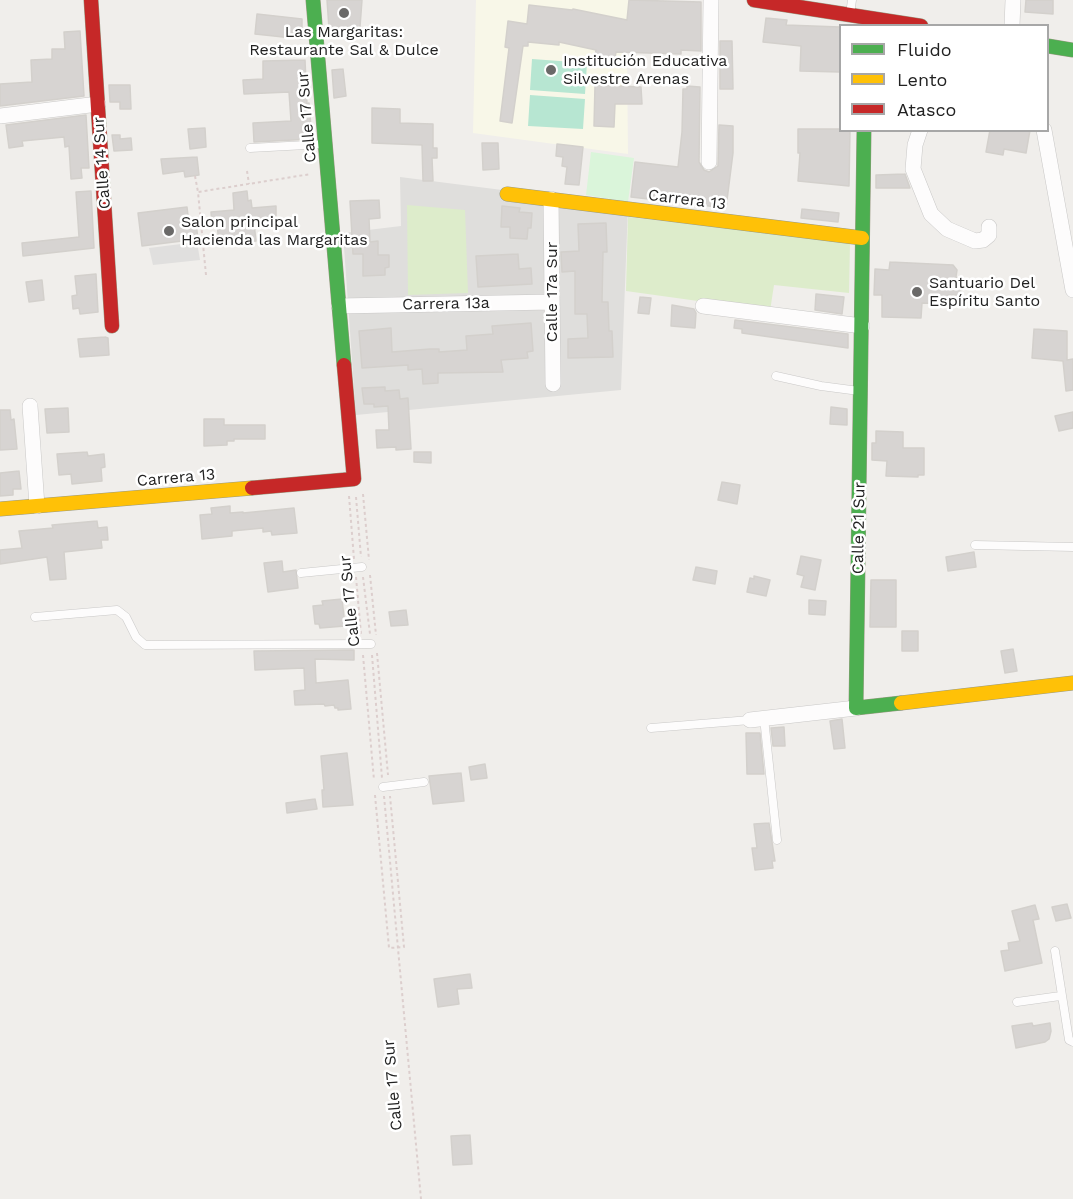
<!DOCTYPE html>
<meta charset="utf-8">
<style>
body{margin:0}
#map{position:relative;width:1073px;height:1199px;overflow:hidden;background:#f0eeeb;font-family:"Work Sans",sans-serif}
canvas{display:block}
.legend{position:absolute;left:839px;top:24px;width:210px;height:108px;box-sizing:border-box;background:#fff;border:2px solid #a7a7a7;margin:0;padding:8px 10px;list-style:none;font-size:18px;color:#222}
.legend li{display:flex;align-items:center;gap:12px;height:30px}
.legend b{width:30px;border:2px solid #a7a7a7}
</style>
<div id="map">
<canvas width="1073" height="1199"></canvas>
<ul class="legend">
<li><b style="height:8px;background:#4caf50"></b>Fluido</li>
<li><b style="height:8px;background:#ffc107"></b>Lento</li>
<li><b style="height:8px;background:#c62828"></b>Atasco</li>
</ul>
</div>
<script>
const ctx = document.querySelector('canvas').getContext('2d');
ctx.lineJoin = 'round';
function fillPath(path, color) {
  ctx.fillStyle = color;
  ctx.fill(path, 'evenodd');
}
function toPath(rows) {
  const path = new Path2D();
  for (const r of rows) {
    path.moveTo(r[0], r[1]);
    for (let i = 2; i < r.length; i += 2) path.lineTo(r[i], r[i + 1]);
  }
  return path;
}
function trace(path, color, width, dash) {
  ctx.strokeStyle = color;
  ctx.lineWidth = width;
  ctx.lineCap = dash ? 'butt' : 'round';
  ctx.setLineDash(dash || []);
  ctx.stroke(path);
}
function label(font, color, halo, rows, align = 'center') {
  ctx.font = font + ' "Work Sans",sans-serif';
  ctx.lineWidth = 5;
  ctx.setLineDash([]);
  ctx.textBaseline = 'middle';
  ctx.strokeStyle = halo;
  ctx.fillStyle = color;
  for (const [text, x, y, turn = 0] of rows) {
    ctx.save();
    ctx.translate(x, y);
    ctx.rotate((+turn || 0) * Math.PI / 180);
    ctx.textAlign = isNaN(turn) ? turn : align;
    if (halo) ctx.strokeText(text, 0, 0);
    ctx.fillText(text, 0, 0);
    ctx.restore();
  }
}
const residential = toPath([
 [400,177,628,206,621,390,356,415,343,233,401,226]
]);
const education = toPath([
 [476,0,629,0,627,53,628,154,473,133]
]);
const grass = toPath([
 [407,205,465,210,468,293,408,295],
 [628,217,850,242,849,293,774,285,770,311,626,291]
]);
const park = toPath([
 [591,152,634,158,628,202,586,195]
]);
const pitch = toPath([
 [532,59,587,63,585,94,530,90],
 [530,95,585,99,583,129,528,126]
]);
const parking = toPath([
 [197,242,200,260,153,265,149,248]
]);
const building = toPath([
 [327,0,362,0,360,27,329,28,327,0],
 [629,0,701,2,701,51,681,50,681,54,616,52,614,65,594,61,596,50,559,42,559,45,528,42,528,46,523,46,512,123,500,121,509,48,505,47,508,21,527,24,529,5,572,10,573,9,627,20,629,0],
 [1026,0,1053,0,1053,14,1025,12,1026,0],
 [257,14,302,19,302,39,255,34,257,14],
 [766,18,787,20,786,25,840,27,840,72,800,71,801,46,763,42,766,18],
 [80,31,84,96,0,106,0,84,32,82,31,60,52,59,52,49,65,49,64,32,80,31],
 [720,41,732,41,733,89,720,89,720,41],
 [305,60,307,104,309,103,312,139,254,142,253,123,291,121,289,92,244,94,243,80,263,79,263,61,305,60],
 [343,69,346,96,334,98,332,70,343,69],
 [109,85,130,85,131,109,120,109,120,102,110,102,109,85],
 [595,85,641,87,642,104,615,104,614,127,594,126,595,85],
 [687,86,700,87,699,162,704,170,709,172,718,166,719,125,733,126,733,153,726,208,631,197,635,162,678,167,682,132,683,89,687,89,687,86],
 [372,108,400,109,400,123,433,124,433,148,437,148,437,158,432,158,433,181,423,181,422,145,372,143,372,108],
 [86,115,89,168,81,168,82,178,71,179,69,146,65,147,64,137,22,141,23,146,9,148,6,125,86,115],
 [205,128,206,147,190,149,188,129,205,128],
 [798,129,840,129,840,130,850,130,849,186,798,181,800,153,798,153,798,129],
 [990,130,1030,130,1026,153,1004,149,1003,155,986,152,990,130],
 [112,135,120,135,120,139,131,138,132,150,114,151,112,135],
 [482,143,498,143,499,169,483,170,482,143],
 [557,144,583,147,579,185,565,184,567,167,562,166,563,157,556,156,557,144],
 [197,157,199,175,185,177,184,171,163,174,161,159,197,157],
 [905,174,910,188,876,188,876,175,905,174],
 [91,191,94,248,23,256,22,243,79,237,76,192,91,191],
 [247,191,248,201,251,200,252,208,276,206,276,218,258,219,258,223,254,223,256,241,219,244,217,223,212,224,211,212,234,210,233,193,247,191],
 [379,200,380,218,369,219,370,242,378,241,378,255,389,255,389,267,385,268,385,275,363,276,363,254,353,254,350,201,379,200],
 [502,206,520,208,519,212,532,213,531,228,528,228,527,239,510,238,510,227,501,227,502,206],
 [187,207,189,224,196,223,198,239,142,246,138,213,187,207],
 [802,209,839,213,838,222,801,218,802,209],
 [606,223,607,252,603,252,602,302,608,302,609,331,612,331,613,357,568,358,568,339,588,338,587,314,575,314,575,271,562,272,561,252,579,251,578,224,606,223],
 [518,254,519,269,531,268,532,284,478,287,476,256,518,254],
 [890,262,953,265,957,270,956,277,961,283,962,290,957,295,948,295,948,304,922,303,921,318,882,317,882,295,874,295,875,269,889,270,890,262],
 [96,274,98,312,80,314,79,308,73,309,72,296,77,295,75,276,96,274],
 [42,280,44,300,29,302,26,282,42,280],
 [816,294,844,297,842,314,815,310,816,294],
 [640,297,651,298,649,314,638,313,640,297],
 [672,305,694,309,696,313,695,328,671,326,672,305],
 [735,320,848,334,848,348,742,333,742,329,734,328,735,320],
 [531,323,533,351,527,352,528,358,501,360,503,372,438,373,438,383,423,384,422,369,408,370,408,365,362,368,359,331,391,328,392,352,430,349,439,349,439,352,467,350,466,336,493,334,492,326,531,323],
 [1034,329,1067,331,1067,360,1073,359,1073,390,1066,391,1063,361,1032,358,1034,329],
 [105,337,108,338,109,355,80,357,78,339,105,337],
 [385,387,385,391,399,390,400,399,408,398,411,449,396,450,396,447,377,448,376,430,389,430,388,406,374,407,374,404,364,404,362,388,385,387],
 [831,407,847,409,847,425,830,424,831,407],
 [68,408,69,432,47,433,45,409,68,408],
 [0,410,10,410,11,420,14,419,17,449,0,450,0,410],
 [1073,412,1073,428,1059,431,1055,416,1073,412],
 [204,419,224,419,224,425,265,425,265,439,234,439,234,441,227,441,227,445,204,446,204,419],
 [876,431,903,432,903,448,924,448,924,475,918,475,918,477,886,476,887,461,872,460,872,443,876,443,876,431],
 [87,452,88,456,104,454,105,467,101,468,102,481,72,484,71,474,59,475,57,454,87,452],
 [414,452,431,452,431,463,414,462,414,452],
 [19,471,21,489,13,489,13,495,0,496,0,473,19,471],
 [722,482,740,485,737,504,718,500,722,482],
 [230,506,230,513,243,512,243,513,294,508,297,533,272,535,271,531,263,532,263,528,232,531,232,536,202,539,200,515,212,514,211,508,230,506],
 [97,521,98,528,107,527,108,540,101,540,102,548,64,552,66,579,50,580,47,557,0,564,0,550,22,548,19,531,53,528,52,525,97,521],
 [974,552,976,567,948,571,946,557,974,552],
 [801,556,821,560,815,590,801,587,804,576,797,574,801,556],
 [282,561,283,572,296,570,298,588,268,592,264,563,282,561],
 [696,567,717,571,715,584,693,580,696,567],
 [754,576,770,580,766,596,747,592,750,578,754,579,754,576],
 [871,580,896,580,896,627,870,627,871,580],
 [342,599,345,626,320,628,319,624,315,624,313,606,323,605,322,601,342,599],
 [809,600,826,601,825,615,809,614,809,600],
 [406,610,408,625,391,626,389,612,406,610],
 [902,631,918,631,918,651,902,651,902,631],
 [1013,649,1017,671,1005,673,1001,651,1013,649],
 [354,650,354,660,315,659,316,683,348,680,351,709,338,710,338,708,335,708,334,705,325,706,324,704,295,705,294,691,305,690,304,668,255,670,254,651,354,650],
 [842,719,845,748,834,749,830,721,842,719],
 [784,727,785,746,773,746,771,728,784,727],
 [746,733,760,733,764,774,747,774,746,733],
 [347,753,353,805,323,807,322,790,324,790,321,756,347,753],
 [485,764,487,778,471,780,469,767,485,764],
 [461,773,464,801,433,804,429,776,461,773],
 [315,799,317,809,287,813,286,803,315,799],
 [769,823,775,861,772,861,773,868,755,870,752,848,757,848,754,824,769,823],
 [1067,904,1071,918,1056,921,1052,907,1067,904],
 [1035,905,1039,919,1033,920,1042,963,1005,971,1001,951,1009,950,1008,943,1020,941,1012,911,1035,905],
 [470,974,472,988,457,989,459,1004,438,1007,434,979,470,974],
 [1032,1023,1033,1026,1050,1023,1051,1031,1049,1039,1045,1042,1016,1048,1012,1026,1032,1023],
 [470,1135,472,1164,453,1165,451,1136,470,1135]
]);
const path = toPath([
 [247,171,249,184],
 [195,176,198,192],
 [189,221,200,219],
 [206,275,198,192,311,174],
 [363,494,369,560],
 [349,496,354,559],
 [356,497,361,557],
 [370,575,376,635],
 [356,577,361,634],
 [363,577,370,634],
 [377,653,388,775],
 [363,655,374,780],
 [372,655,382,778],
 [375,795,389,948,404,947,390,796],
 [384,796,421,1199]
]);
const lane = toPath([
 [850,14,852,0],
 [250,148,325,144],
 [776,376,821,386,859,391],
 [975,545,1073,547],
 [301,573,362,567],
 [35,617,117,610,126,617,136,637,145,645,371,644],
 [764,718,777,840],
 [651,728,750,720],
 [383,787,424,782],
 [1055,951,1069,1040,1073,1042],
 [1017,1002,1060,996]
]);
const street = toPath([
 [1012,26,1013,0],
 [0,116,98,104],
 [920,130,915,145,913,169,931,214,947,229,975,241,983,240,989,235,989,227],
 [1044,130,1073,290],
 [709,162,711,0],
 [551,199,553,384],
 [339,306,552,302],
 [703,306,862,326],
 [30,406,37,506],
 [750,720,856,708]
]);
const fast = toPath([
 [313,0,344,365],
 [1048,46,1073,50],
 [864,130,856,708,901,703]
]);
const slow = toPath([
 [507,194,862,238],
 [0,509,252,488],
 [901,703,1073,683]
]);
const jam = toPath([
 [91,0,112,326],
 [754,0,921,26],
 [252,488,354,479,344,365]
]);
const markers = [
 [344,13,6,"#6a6968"],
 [551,70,6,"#6a6968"],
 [169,231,6,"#6a6968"],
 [917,292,6,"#6a6968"]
];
const poiNames = [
 ["Las Margaritas:",344,32,"center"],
 ["Restaurante Sal & Dulce",344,50,"center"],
 ["Institución Educativa",563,61],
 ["Silvestre Arenas",563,79],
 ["Salon principal",181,222],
 ["Hacienda las Margaritas",181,240],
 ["Santuario Del",929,283],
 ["Espíritu Santo",929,301]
];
const streetNames = [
 ["Calle 17 Sur",307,117,-95],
 ["Calle 14 Sur",102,163,-94],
 ["Carrera 13",687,200,7],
 ["Calle 17a Sur",552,292,-90],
 ["Carrera 13a",446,304,-1],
 ["Carrera 13",176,478,-5],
 ["Calle 21 Sur",859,528,-89],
 ["Calle 17 Sur",350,601,-96],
 ["Calle 17 Sur",393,1085,-95]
];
fillPath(residential, '#dfdedc');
fillPath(education, '#f8f7e8');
fillPath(grass, '#ddeccb');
fillPath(park, '#daf5da');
fillPath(pitch, '#b7e6d2');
fillPath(parking, '#e0dfde');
fillPath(building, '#d7d4d2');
trace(building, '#d3d0cc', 1.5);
trace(lane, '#c9c8c7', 9);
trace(street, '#c9c8c7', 16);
trace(fast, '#999a82', 15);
trace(slow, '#999a82', 15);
trace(jam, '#999a82', 15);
trace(path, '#dccecd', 2, [3, 3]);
trace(lane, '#fdfcfc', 8);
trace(street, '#fdfcfc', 15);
trace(fast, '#4caf50', 14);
trace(slow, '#ffc107', 14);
trace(jam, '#c62828', 14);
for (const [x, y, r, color] of markers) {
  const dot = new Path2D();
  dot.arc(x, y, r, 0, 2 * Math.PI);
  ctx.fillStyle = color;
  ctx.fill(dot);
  trace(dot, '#fff', 2);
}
label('16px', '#222', '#fff', poiNames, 'left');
label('16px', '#222', '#fff', streetNames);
</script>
